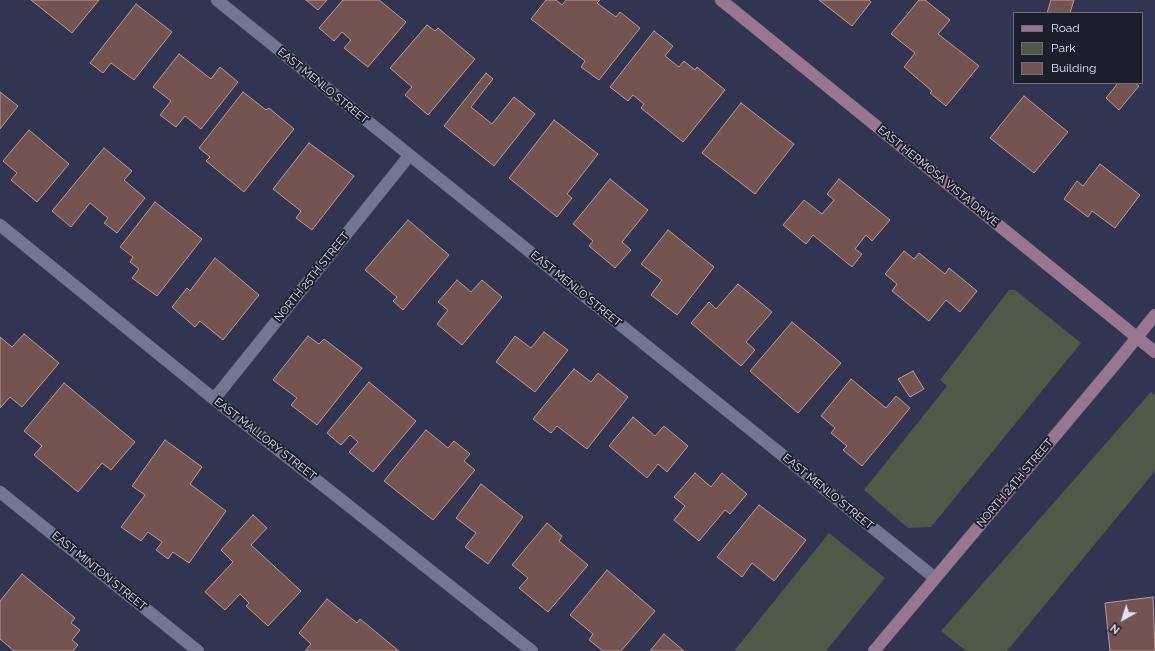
<!DOCTYPE html>
<style>
body{margin:0}
#map{position:relative;width:1155px;height:651px;overflow:hidden;background:#313551;font-family:Raleway,sans-serif}
canvas{display:block}
.legend{position:absolute;left:1013px;top:12px;width:130px;height:72px;box-sizing:border-box;background:#1c1e2b;border:1px solid #6a6d7c;margin:0;padding:5px 7px;list-style:none;font-size:12px;color:#e0e3f5}
.legend li{display:flex;align-items:center;gap:8px;height:20px}
.legend b{width:20px;border:1px solid #6a6d7c}
.north{position:absolute;left:1103px;top:599px;width:40px;height:40px;-webkit-text-stroke:3px #1c1e2b;paint-order:stroke;rotate:219deg;font-size:11px;font-weight:700;line-height:16px;text-align:center;color:#e0e3f5}
.north::after{content:'';display:block;margin:auto;width:14px;height:18px;background:#e0e3f5;clip-path:polygon(50% 0,100% 100%,50% 72%,0 100%)}
</style>
<div id="map">
<canvas width="1155" height="651"></canvas>
<ul class="legend">
<li><b style="height:5px;background:#997690"></b>Road</li>
<li><b style="height:11px;background:#4e5948"></b>Park</li>
<li><b style="height:11px;background:#735450"></b>Building</li>
</ul>
<div class="north">N</div>
</div>
<script>
const ctx = document.querySelector('canvas').getContext('2d');
ctx.lineJoin = 'round';
function fillPath(path, color) {
  ctx.fillStyle = color;
  ctx.fill(path, 'evenodd');
}
function toPath(rows) {
  const path = new Path2D();
  for (const r of rows) {
    path.moveTo(r[0], r[1]);
    for (let i = 2; i < r.length; i += 2) path.lineTo(r[i], r[i + 1]);
  }
  return path;
}
function trace(path, color, width, dash) {
  ctx.strokeStyle = color;
  ctx.lineWidth = width;
  ctx.lineCap = dash ? 'butt' : 'round';
  ctx.setLineDash(dash || []);
  ctx.stroke(path);
}
function label(font, color, halo, rows, align = 'center') {
  ctx.font = font + ' Raleway,sans-serif';
  ctx.lineWidth = 4;
  ctx.setLineDash([]);
  ctx.textBaseline = 'middle';
  ctx.strokeStyle = halo;
  ctx.fillStyle = color;
  for (const [text, x, y, turn = 0] of rows) {
    ctx.save();
    ctx.translate(x, y);
    ctx.rotate((+turn || 0) * Math.PI / 180);
    ctx.textAlign = isNaN(turn) ? turn : align;
    if (halo) ctx.strokeText(text, 0, 0);
    ctx.fillText(text, 0, 0);
    ctx.restore();
  }
}
const green = toPath([
 [1009,290,1015,290,1081,343,931,527,908,528,864,490,947,386,940,380],
 [1151,392,1155,395,1155,471,1007,651,966,651,941,631],
 [829,533,885,578,826,651,734,651]
]);
const building = toPath([
 [31,0,99,0,72,33,31,0],
 [306,0,327,0,318,10,306,0],
 [343,0,379,0,406,22,368,67,344,48,351,40,342,32,334,41,319,28,343,0],
 [546,0,556,0,562,5,566,0,600,0,597,3,616,17,620,12,640,28,599,80,581,67,585,61,531,19,546,0],
 [819,0,869,0,871,2,852,26,819,0],
 [919,0,925,0,950,20,938,34,979,66,946,106,930,93,932,91,904,67,915,53,891,34,919,0],
 [1051,0,1074,0,1070,13,1047,13,1051,0],
 [136,4,172,32,134,80,111,63,103,73,90,63,136,4],
 [427,25,435,31,438,28,475,59,428,115,405,95,412,87,390,68,427,25],
 [654,31,673,46,665,56,679,67,684,61,695,70,697,67,725,90,683,142,641,108,644,104,633,95,628,101,610,87,654,31],
 [179,54,211,79,220,67,238,82,201,129,185,116,176,127,160,115,171,101,153,87,179,54],
 [486,73,493,79,471,107,492,124,514,97,535,114,494,166,444,126,486,73],
 [1118,83,1135,83,1139,86,1119,110,1106,98,1118,83],
 [0,92,18,106,0,129,0,92],
 [243,92,266,110,269,108,294,129,244,192,206,161,210,157,199,148,243,92],
 [1024,96,1068,132,1034,173,990,138,1024,96],
 [741,103,794,144,755,194,702,153,741,103],
 [554,120,598,154,567,194,572,198,557,217,509,178,554,120],
 [29,130,69,164,37,202,11,180,17,173,3,161,29,130],
 [309,143,354,176,312,230,296,218,301,211,273,189,309,143],
 [104,148,132,171,124,180,145,198,117,233,104,223,108,218,90,203,71,227,52,211,104,148],
 [1100,164,1140,195,1115,228,1092,211,1088,217,1064,199,1077,181,1083,186,1100,164],
 [610,179,648,210,622,242,631,250,615,268,589,246,593,241,573,224,610,179],
 [839,179,890,220,872,241,866,235,855,249,862,254,852,267,813,235,806,244,783,225,804,200,822,214,834,200,827,194,839,179],
 [155,202,202,239,157,296,132,278,139,269,130,262,133,257,120,247,155,202],
 [408,220,449,255,403,310,393,301,397,297,365,270,408,220],
 [668,230,714,267,677,315,651,295,662,280,641,264,668,230],
 [904,251,914,259,919,253,945,274,949,268,977,291,960,312,946,300,929,321,892,291,897,284,885,274,904,251],
 [215,258,259,295,223,340,200,321,195,327,172,307,187,288,190,291,215,258],
 [457,280,471,292,482,280,502,297,462,345,437,324,448,310,438,302,457,280],
 [738,284,772,312,746,342,755,350,741,366,691,323,709,302,716,309,738,284],
 [792,322,841,363,798,413,750,371,792,322],
 [544,332,568,350,535,392,496,362,515,336,531,348,544,332],
 [24,334,59,363,22,407,10,397,0,408,0,337,12,347,24,334],
 [308,336,319,344,324,339,362,368,317,425,291,405,297,398,273,380,308,336],
 [574,369,591,382,598,373,628,397,587,449,557,426,551,433,533,419,574,369],
 [913,371,924,389,910,397,898,379,913,371],
 [851,379,886,408,896,396,910,408,862,466,843,450,847,446,831,433,835,428,821,416,851,379],
 [369,382,416,421,373,472,349,452,358,442,350,435,341,445,327,433,369,382],
 [64,383,135,442,111,470,102,463,78,492,34,455,42,446,24,431,64,383],
 [633,417,655,436,664,426,688,446,667,472,658,464,647,478,609,446,633,417],
 [426,430,448,448,454,441,470,454,464,461,475,470,433,520,384,481,426,430],
 [165,440,202,467,190,484,226,511,189,563,173,552,168,559,156,550,162,542,148,532,141,541,121,527,145,495,132,486,165,440],
 [695,473,711,487,722,473,747,494,730,514,725,510,699,541,674,520,685,506,674,497,695,473],
 [481,484,523,517,488,564,465,547,476,533,456,518,481,484],
 [759,505,806,540,774,581,752,563,742,577,717,557,759,505],
 [253,515,267,528,251,545,301,591,268,626,246,606,249,603,240,594,225,610,205,592,233,562,221,550,253,515],
 [547,523,562,536,559,541,588,565,548,612,519,588,528,578,512,565,547,523],
 [607,570,655,611,621,651,603,651,589,640,593,634,570,615,607,570],
 [22,574,75,618,71,623,80,630,72,640,78,645,73,651,14,651,0,639,0,601,22,574],
 [1153,597,1155,651,1110,651,1105,603,1153,597],
 [327,599,357,623,360,619,399,651,305,651,311,644,299,633,327,599],
 [664,634,684,651,650,651,664,634]
]);
const street = toPath([
 [217,0,935,578],
 [0,225,214,399,532,651],
 [214,399,409,156],
 [0,492,198,651]
]);
const secondary = toPath([
 [721,0,1155,352],
 [874,651,1117,362,1155,315]
]);
const streetNames = [
 ["EAST MENLO STREET",323,86,39],
 ["EAST HERMOSA VISTA DRIVE",938,176,39],
 ["NORTH 25TH STREET",312,277,-51],
 ["EAST MENLO STREET",576,289,39],
 ["EAST MALLORY STREET",265,439,38],
 ["NORTH 24TH STREET",1015,483,-50],
 ["EAST MENLO STREET",828,492,39],
 ["EAST MINTON STREET",99,571,39]
];
fillPath(green, '#4e5948');
fillPath(building, '#735450');
trace(building, '#c09993', 1);
trace(street, '#4d5068', 13);
trace(secondary, '#4d5068', 13);
trace(street, '#717695', 12);
trace(secondary, '#997690', 12);
label('11px', '#e0e3f5', '#1c1e2b', streetNames);
</script>
